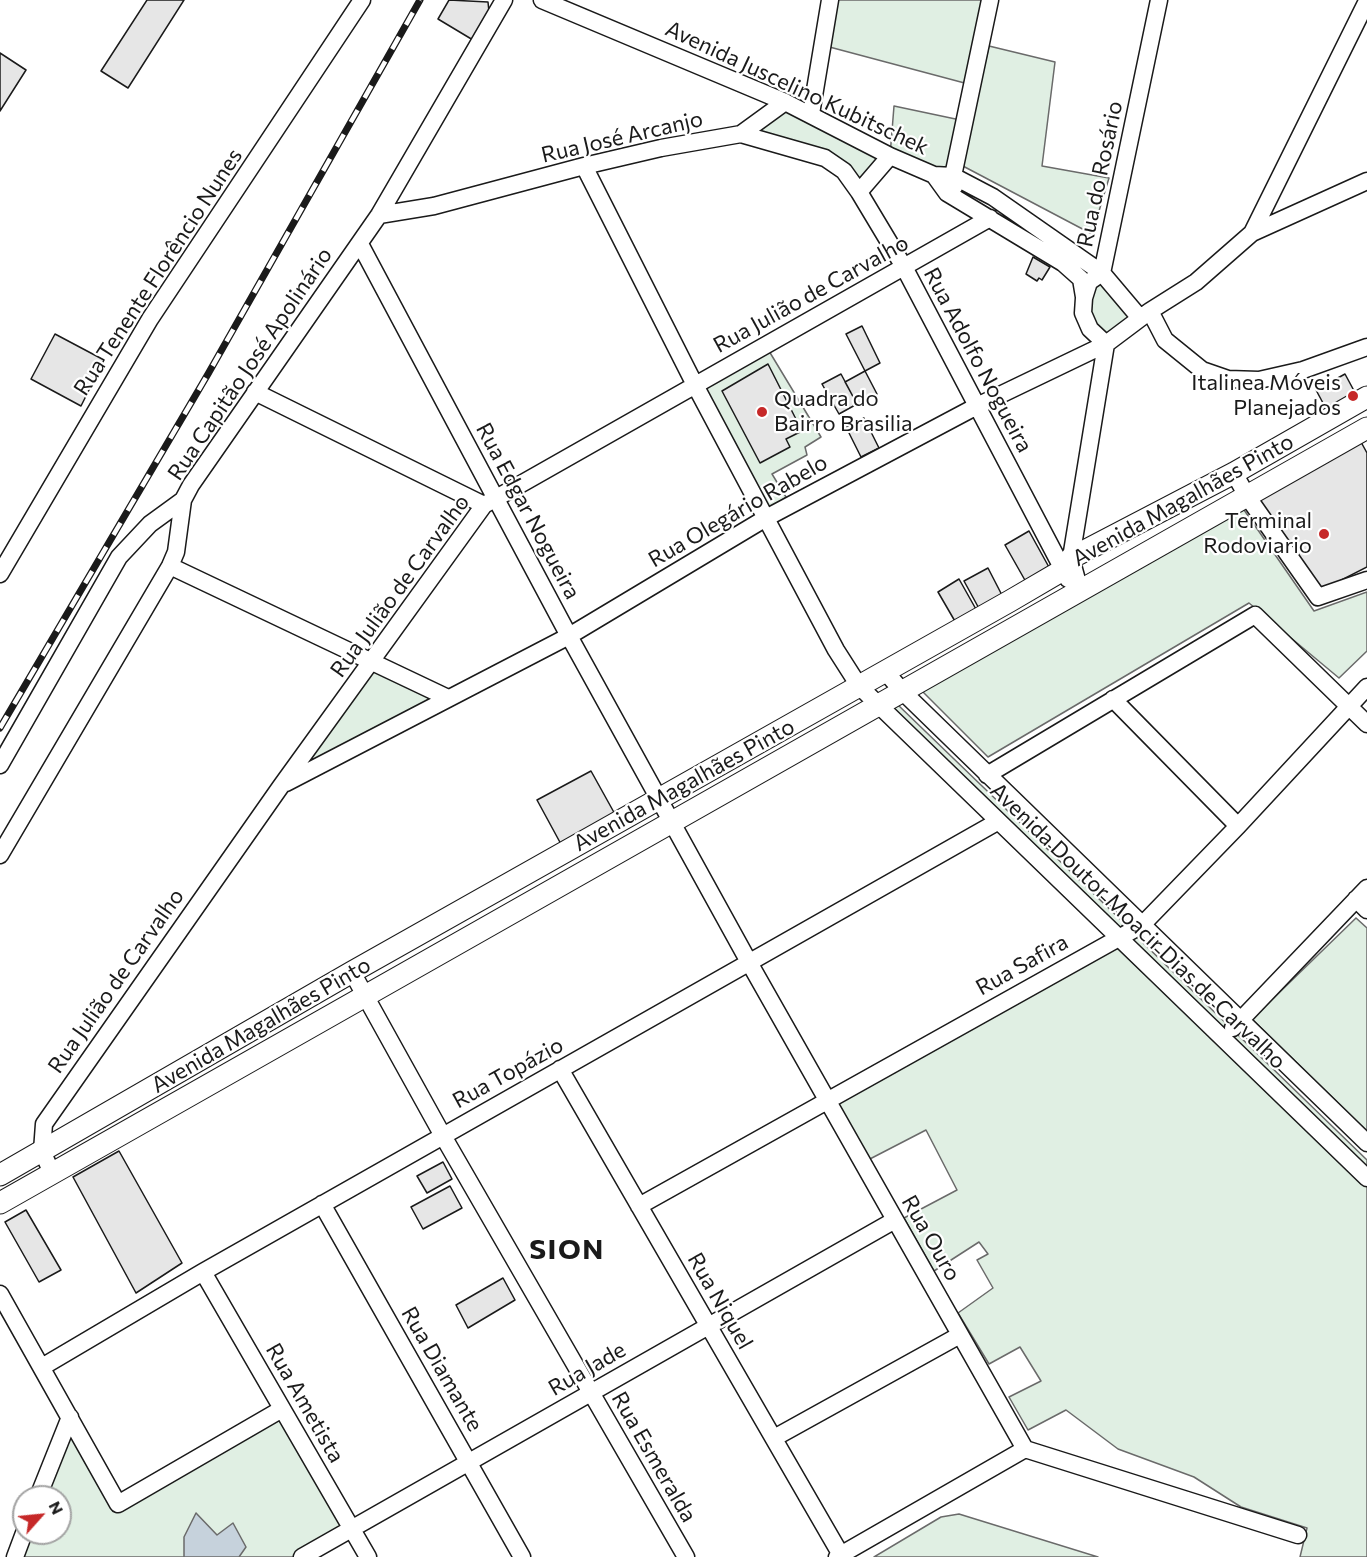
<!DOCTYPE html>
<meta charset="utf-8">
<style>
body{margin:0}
#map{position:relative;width:1367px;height:1557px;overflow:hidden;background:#fff;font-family:Commissioner,sans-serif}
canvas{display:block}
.north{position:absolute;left:12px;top:1485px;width:60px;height:60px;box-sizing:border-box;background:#fff;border:2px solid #a3a3a3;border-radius:50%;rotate:63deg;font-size:16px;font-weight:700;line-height:24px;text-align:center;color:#1a1a1a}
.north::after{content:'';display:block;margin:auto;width:21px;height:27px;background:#c62828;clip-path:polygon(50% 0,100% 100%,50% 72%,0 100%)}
</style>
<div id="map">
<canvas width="1367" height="1557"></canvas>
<div class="north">N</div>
</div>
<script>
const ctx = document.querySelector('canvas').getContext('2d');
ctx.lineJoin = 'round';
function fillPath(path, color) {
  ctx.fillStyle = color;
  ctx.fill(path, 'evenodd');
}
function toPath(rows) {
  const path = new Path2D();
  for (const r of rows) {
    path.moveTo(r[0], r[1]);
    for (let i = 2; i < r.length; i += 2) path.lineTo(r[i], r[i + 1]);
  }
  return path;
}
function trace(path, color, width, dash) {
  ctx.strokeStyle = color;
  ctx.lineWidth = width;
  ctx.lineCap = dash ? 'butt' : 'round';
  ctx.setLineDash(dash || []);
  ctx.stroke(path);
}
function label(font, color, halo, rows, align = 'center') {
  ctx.font = font + ' Commissioner,sans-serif';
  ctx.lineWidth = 4.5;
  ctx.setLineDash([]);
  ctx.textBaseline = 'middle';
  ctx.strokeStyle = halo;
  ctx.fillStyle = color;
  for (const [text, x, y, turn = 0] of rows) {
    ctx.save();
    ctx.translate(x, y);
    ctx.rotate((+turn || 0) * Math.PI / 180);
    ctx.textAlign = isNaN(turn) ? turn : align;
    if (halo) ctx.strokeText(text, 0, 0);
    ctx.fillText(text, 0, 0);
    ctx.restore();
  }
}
const green = toPath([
 [829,0,990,0,972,85,822,45,829,0],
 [989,46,1055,62,1042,166,1109,178,1092,234,961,165,989,46],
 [785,102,890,156,894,106,965,121,953,176,890,156,859,192,840,169,741,134,785,102],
 [1102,273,1140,318,1106,344,1084,298,1102,273],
 [769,351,821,437,805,447,807,455,772,474,786,497,767,510,704,387,769,351],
 [1242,507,1314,611,1367,592,1367,651,1339,678,1249,603,988,757,915,684,1242,507],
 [373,661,448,698,281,786,373,661],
 [897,704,1124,923,1118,931,890,710,897,704],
 [1356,918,1367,928,1367,1131,1252,1019,1356,918],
 [1136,936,1367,1160,1367,1170,1131,942,1136,936],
 [1114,945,1367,1185,1367,1557,1300,1557,1307,1528,1241,1507,1194,1477,1118,1449,1066,1410,1028,1430,1009,1397,1041,1381,1020,1347,989,1364,958,1313,993,1288,977,1260,988,1254,979,1242,934,1271,904,1218,957,1190,926,1130,866,1161,834,1104,1114,945],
 [282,1409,352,1529,302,1557,16,1557,24,1533,60,1533,60,1497,38,1497,70,1417,119,1504,282,1409],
 [959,1514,1098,1557,874,1557,941,1517,959,1514]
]);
const water = toPath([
 [196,1513,217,1535,233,1523,246,1547,239,1557,184,1557,184,1537,196,1513]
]);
const building = toPath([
 [147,0,184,0,128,88,101,71,147,0],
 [449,0,488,2,489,12,473,40,438,19,449,0],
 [0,53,26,70,0,111,0,53],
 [1033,257,1050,267,1042,280,1039,278,1037,281,1026,274,1033,257],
 [862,326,880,363,865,371,846,334,862,326],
 [55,334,104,360,81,406,31,379,55,334],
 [768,364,802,431,786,439,790,447,760,463,722,391,768,364],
 [865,371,877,394,857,404,845,382,865,371],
 [841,374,857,404,839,414,822,384,841,374],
 [1345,374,1359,400,1330,416,1316,390,1345,374],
 [864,418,879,448,861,457,846,427,864,418],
 [1361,442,1367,453,1367,567,1320,591,1258,500,1361,442],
 [1029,531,1050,569,1026,582,1005,545,1029,531],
 [988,568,1005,601,982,614,964,581,988,568],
 [959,579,977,611,956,623,938,592,959,579],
 [591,771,616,816,562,846,537,800,591,771],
 [119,1151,182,1263,136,1293,73,1177,119,1151],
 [443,1162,452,1179,427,1193,417,1176,443,1162],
 [450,1186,462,1208,423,1229,411,1207,450,1186],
 [26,1210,61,1270,39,1282,5,1222,26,1210],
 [503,1278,515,1300,468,1328,456,1305,503,1278]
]);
const minor = toPath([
 [542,0,785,102,890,156,934,175,953,176,993,197,1102,273,1140,318,1150,311,1165,340,1202,370,1228,379,1259,380,1303,370,1367,347],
 [811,114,830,0],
 [741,134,785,102],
 [890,156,859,192,904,267,1068,579],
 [584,166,695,385,836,650,859,686,1367,1178],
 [934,175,947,193,1063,263,1081,279,1084,297],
 [954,187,953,176,990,0],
 [379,215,434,206,584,166,661,148,741,134,825,158,844,171,859,192],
 [1252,233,1367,1],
 [360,244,569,636,750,964,1025,1449,1298,1535],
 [255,392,484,505],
 [1234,473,1247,496,1318,597,1367,580],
 [170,566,448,698],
 [0,574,150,319,362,0],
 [1080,591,1071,558,1106,344,1090,329,1083,313,1084,298,1089,282,1102,273,1159,0],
 [885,671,902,691,1367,1143],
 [1113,699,1238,826],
 [0,765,119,557,150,524,183,500],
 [987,775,1255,615,1367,724],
 [286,783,569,636,766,518,977,406,1106,344,1150,311,1196,282,1252,233,1367,181],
 [0,855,170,566,176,552,183,500,191,485,379,215,504,0],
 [1356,899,1367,910],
 [352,972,443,1136,686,1557],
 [1233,1028,1367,888],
 [560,1069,841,1555],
 [52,1173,42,1151,44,1124,281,786,484,505,990,218],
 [322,1204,522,1557],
 [639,1206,1142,925,1238,826,1367,687],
 [203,1272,368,1557],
 [0,1294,118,1504,282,1409],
 [42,1367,203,1272,997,822],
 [774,1438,960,1335],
 [38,1497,70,1417],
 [15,1557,24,1533],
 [302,1557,895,1220],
 [837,1557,1025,1449]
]);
const major = toPath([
 [0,1175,352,972,1010,601,1063,570,1071,558,1234,473,1367,397],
 [0,1203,1367,428]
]);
const rail = toPath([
 [0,728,208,374,420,0]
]);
const markers = [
 [1353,396,6,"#c62828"],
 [762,412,6,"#c62828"],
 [1324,534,6,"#c62828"]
];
const streetNames = [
 ["Avenida Juscelino Kubitschek",797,88,25],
 ["Rua José Arcanjo",622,137,-13],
 ["Rua do Rosário",1100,174,-78],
 ["Rua Tenente Florêncio Nunes",158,272,-57],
 ["Rua Julião de Carvalho",811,294,-29],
 ["Rua Adolfo Nogueira",978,360,62],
 ["Rua Capitão José Apolinário",250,364,-56],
 ["Avenida Magalhães Pinto",1183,500,-29],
 ["Rua Edgar Nogueira",528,511,62],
 ["Rua Olegário Rabelo",738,511,-30],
 ["Rua Julião de Carvalho",400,586,-54],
 ["Avenida Magalhães Pinto",684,785,-29],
 ["Avenida Doutor Moacir Dias de Carvalho",1138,926,44],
 ["Rua Safira",1022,965,-29],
 ["Rua Julião de Carvalho",116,981,-55],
 ["Avenida Magalhães Pinto",261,1025,-30],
 ["Rua Topázio",508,1073,-29],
 ["Rua Ouro",931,1238,60],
 ["Rua Niquel",720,1301,60],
 ["Rua Diamante",442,1369,60],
 ["Rua Jade",587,1369,-30],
 ["Rua Ametista",305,1403,60],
 ["Rua Esmeralda",654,1457,60]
];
const poiNames = [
 ["Italinea Móveis",1341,383],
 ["Planejados",1341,408],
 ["Quadra do",774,399,"left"],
 ["Bairro Brasilia",774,424,"left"],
 ["Terminal",1312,521],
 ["Rodoviario",1312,546]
];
const districtNames = [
 ["SION",567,1250]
];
fillPath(green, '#e0efe3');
trace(green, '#6a6a6a', 1.5);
fillPath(water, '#c6d2dc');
trace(water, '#6a6a6a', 1.5);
fillPath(building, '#e6e6e6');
trace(building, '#1a1a1a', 1.5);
trace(minor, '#1a1a1a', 19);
trace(major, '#1a1a1a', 23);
trace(minor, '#fff', 16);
trace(major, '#fff', 21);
trace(rail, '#1a1a1a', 7);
trace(rail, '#fff', 4.5, [14]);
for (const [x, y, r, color] of markers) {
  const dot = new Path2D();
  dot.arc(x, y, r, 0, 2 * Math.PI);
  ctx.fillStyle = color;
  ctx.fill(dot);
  trace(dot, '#fff', 2);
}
label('22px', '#1a1a1a', '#fff', streetNames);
label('22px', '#1a1a1a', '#fff', poiNames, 'right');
ctx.letterSpacing = '1.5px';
label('bold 28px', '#1a1a1a', '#fff', districtNames);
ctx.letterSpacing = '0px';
</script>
